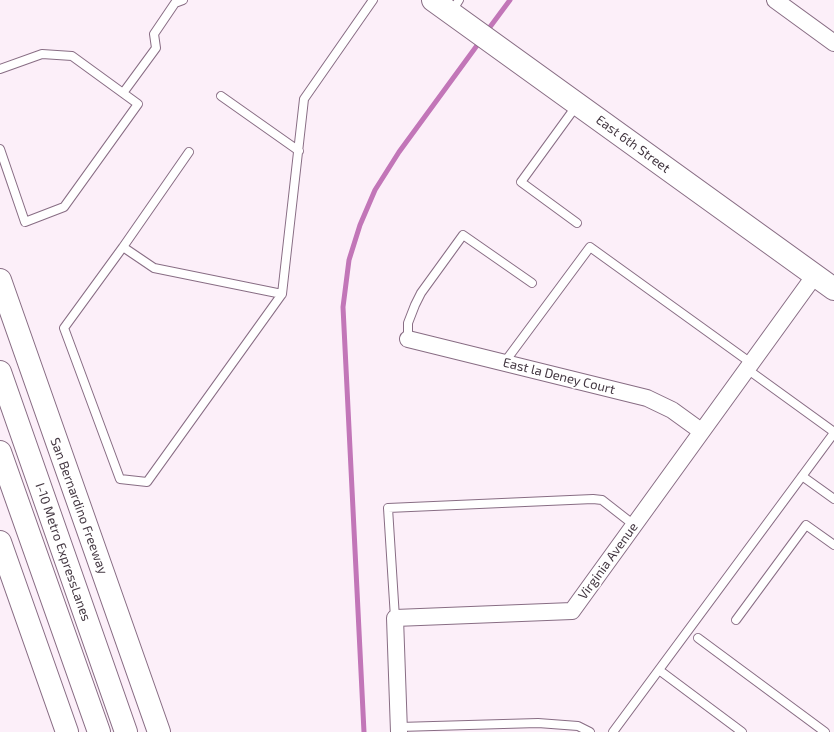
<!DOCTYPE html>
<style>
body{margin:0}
canvas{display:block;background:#fceff9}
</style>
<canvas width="834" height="732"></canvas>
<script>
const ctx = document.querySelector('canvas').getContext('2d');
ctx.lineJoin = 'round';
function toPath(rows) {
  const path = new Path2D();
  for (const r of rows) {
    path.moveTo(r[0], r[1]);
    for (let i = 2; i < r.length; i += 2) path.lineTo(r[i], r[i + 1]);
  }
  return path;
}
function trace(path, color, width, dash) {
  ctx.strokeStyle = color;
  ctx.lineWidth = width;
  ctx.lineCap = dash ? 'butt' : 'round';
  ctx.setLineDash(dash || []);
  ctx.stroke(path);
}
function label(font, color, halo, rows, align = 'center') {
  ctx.font = font + ' "Exo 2",sans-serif';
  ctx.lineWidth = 3.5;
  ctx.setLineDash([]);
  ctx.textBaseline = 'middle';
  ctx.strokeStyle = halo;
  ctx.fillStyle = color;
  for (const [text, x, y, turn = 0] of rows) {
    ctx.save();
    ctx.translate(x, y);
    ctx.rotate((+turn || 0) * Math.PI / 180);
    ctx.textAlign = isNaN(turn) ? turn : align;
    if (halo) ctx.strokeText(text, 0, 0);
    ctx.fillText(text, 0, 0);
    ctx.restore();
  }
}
const stream = toPath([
 [487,31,510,0],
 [364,732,343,307,349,260,360,225,375,190,399,152,481,40]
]);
const lane = toPath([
 [451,13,459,0],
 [0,69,42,54,72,56,138,104,64,207,25,222,0,149],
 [123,93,156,48,154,34,175,3,183,0],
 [221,96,299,151],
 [577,223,521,182,577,105],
 [123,247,189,152],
 [282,294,154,268,123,247,64,328,120,479,147,482,282,294,304,99,373,0],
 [408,339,408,323,415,305,421,293,463,235,532,283],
 [504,363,590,247,751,363],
 [747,369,834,432],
 [802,476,834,499],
 [395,618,388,508,593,499,602,500,634,525],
 [736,620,806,525,834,545],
 [698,638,825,732],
 [659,670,742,732],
 [399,727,538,723,578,726,590,732],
 [613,732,834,433]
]);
const street = toPath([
 [775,0,834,43],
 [408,339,647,398,672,410,701,431],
 [399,732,395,618,572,611,815,275]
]);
const secondary = toPath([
 [433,0,834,289]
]);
const highway = toPath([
 [0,280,159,732],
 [0,372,126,732],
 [0,452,99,732],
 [0,542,67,732]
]);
const streetNames = [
 ["East 6th Street",633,144,36],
 ["East la Deney Court",559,376,14],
 ["San Bernardino Freeway",79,506,70],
 ["I-10 Metro ExpressLanes",63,552,71],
 ["Virginia Avenue",608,561,-54]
];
trace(stream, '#c276b8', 5);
trace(lane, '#886d84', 10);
trace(street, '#886d84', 18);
trace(secondary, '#886d84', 24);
trace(highway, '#886d84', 24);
trace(lane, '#fff', 8);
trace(street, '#fff', 16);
trace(secondary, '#fff', 22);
trace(highway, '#fff', 22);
label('13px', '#433741', '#fff', streetNames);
</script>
